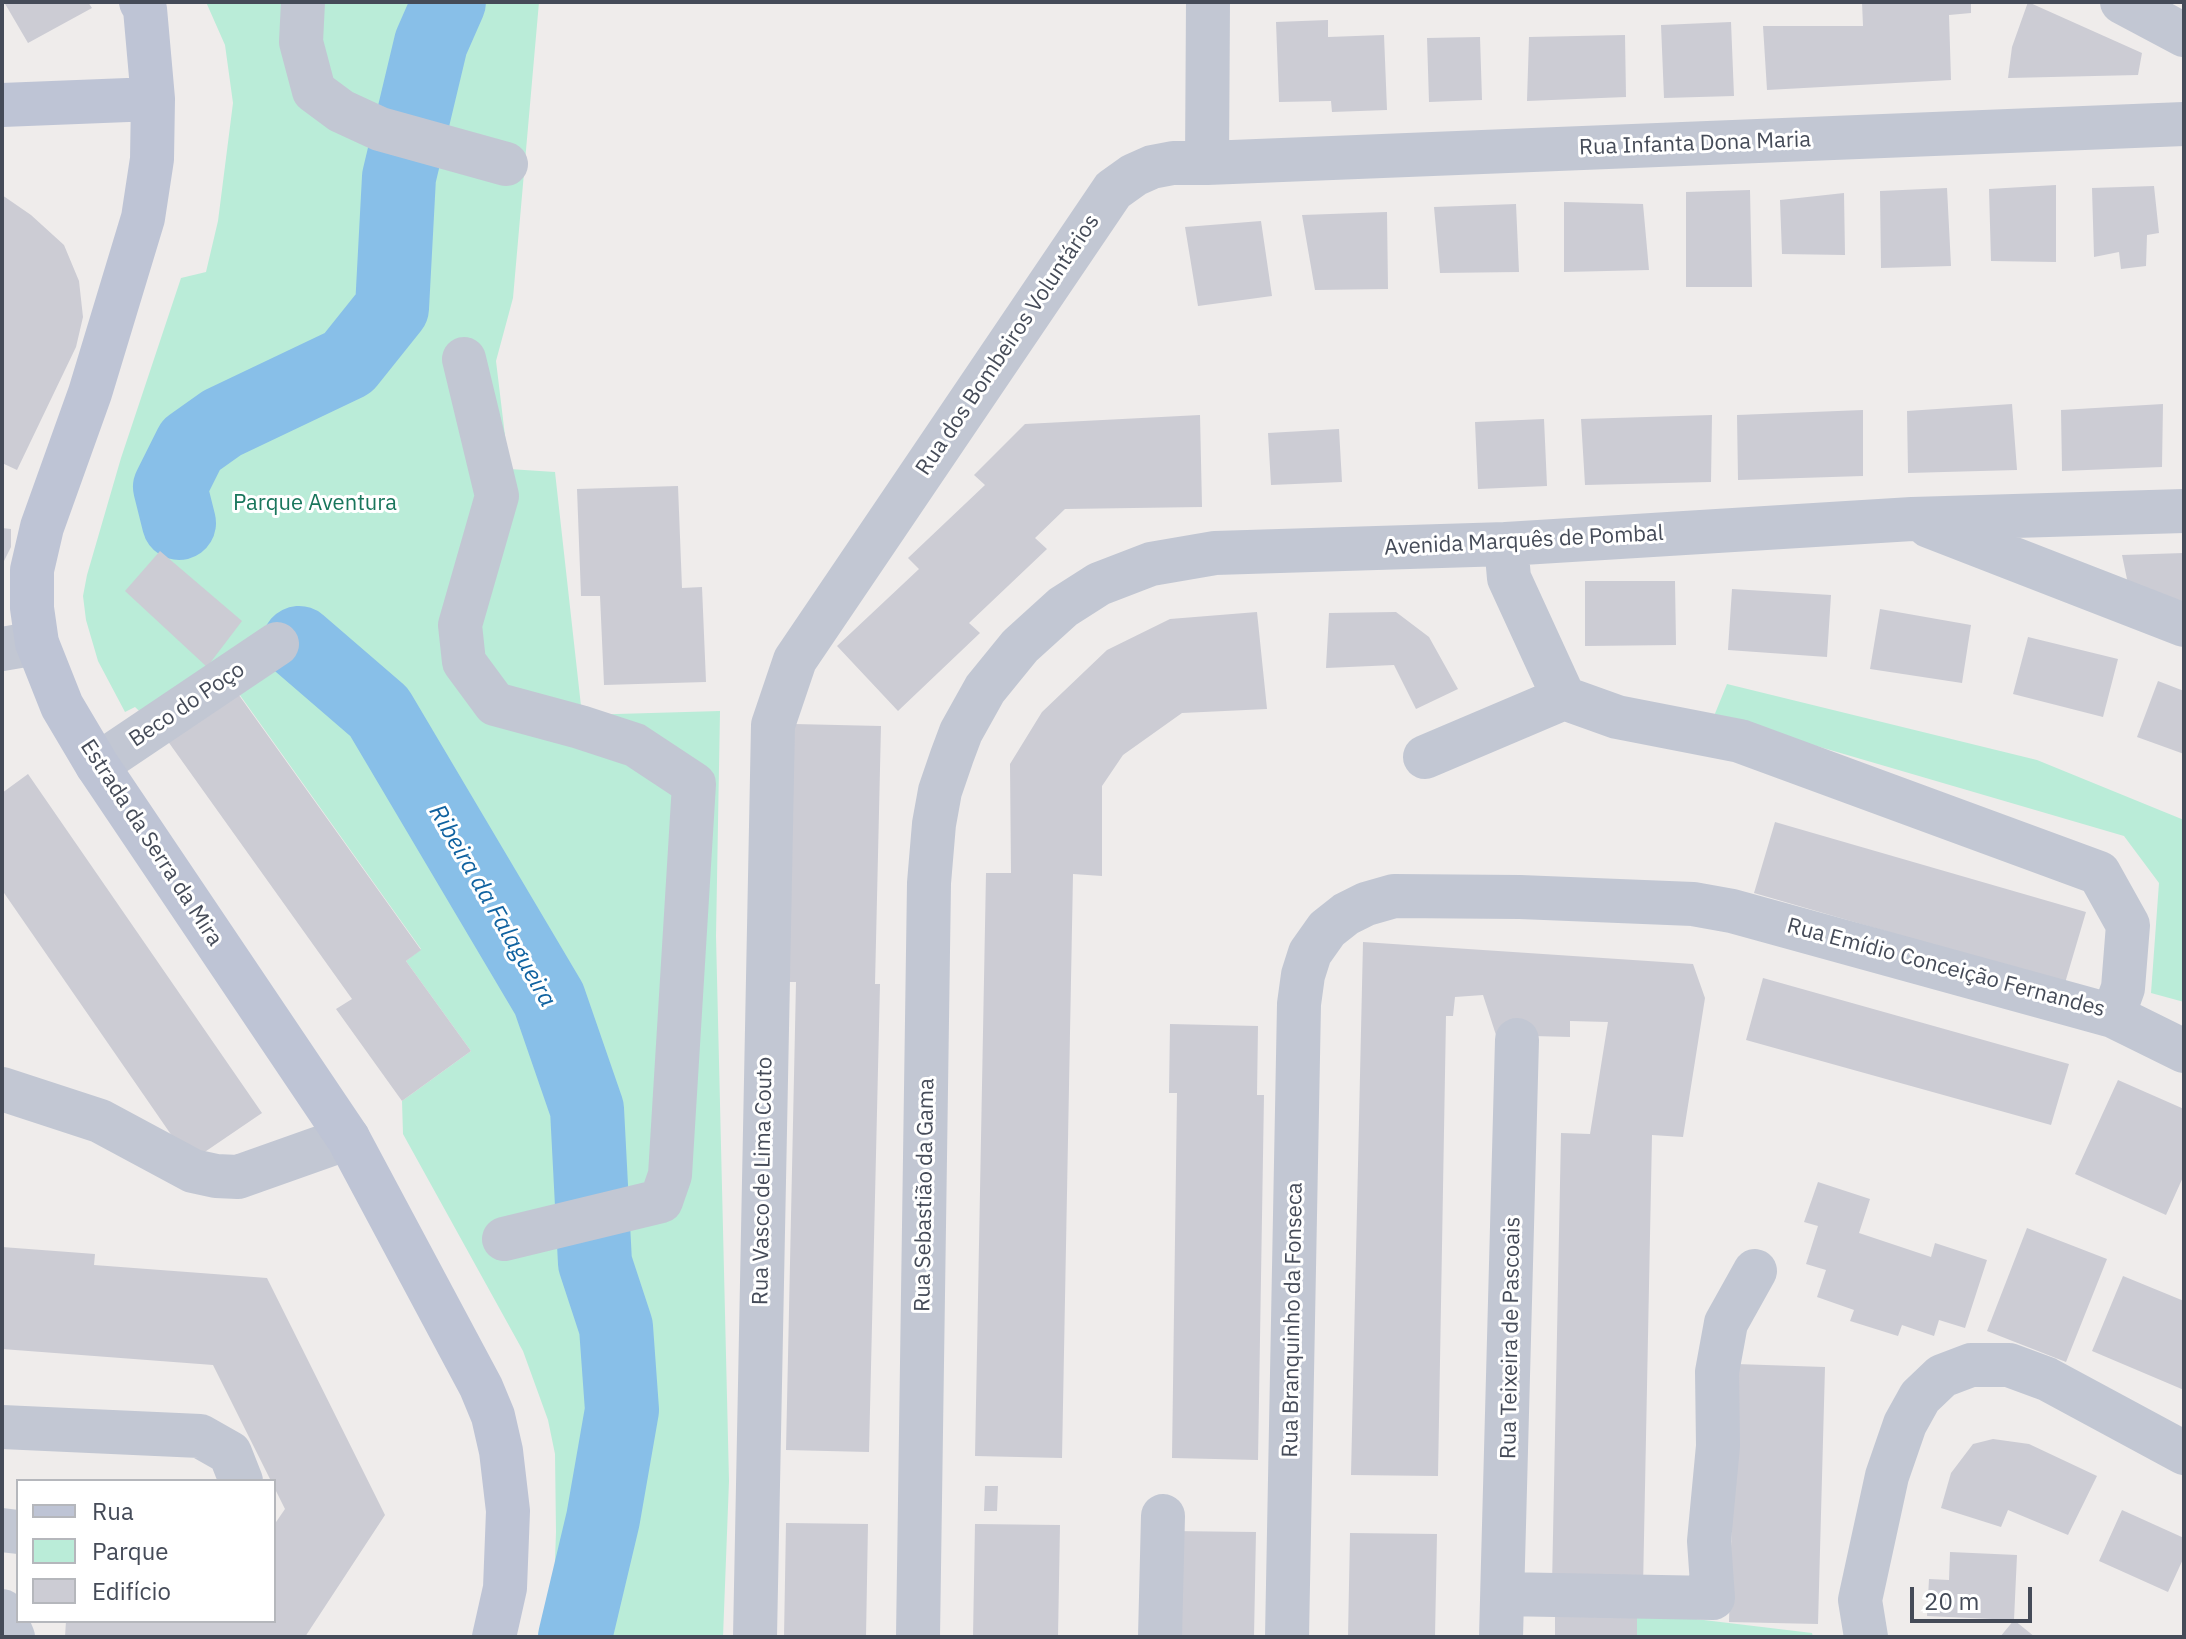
<!DOCTYPE html>
<meta charset="utf-8">
<style>
body{margin:0}
#map{position:relative;width:2186px;height:1639px;overflow:hidden;background:#efeceb;font-family:"IBM Plex Sans",sans-serif}
canvas{display:block}
.frame{position:absolute;inset:0;border:4px solid #454b58;pointer-events:none}
.legend{position:absolute;left:16px;top:1479px;width:260px;height:144px;box-sizing:border-box;background:#fff;border:2px solid #b5b7bc;margin:0;padding:10px 14px;list-style:none;font-size:24px;color:#454b58}
.legend li{display:flex;align-items:center;gap:16px;height:40px}
.legend b{width:40px;border:2px solid #b5b7bc}
.scale{position:absolute;left:1910px;top:1587px;width:122px;height:36px;box-sizing:border-box;border:4px solid #454b58;border-top:0;padding-left:10px;font-size:24px;line-height:28px;white-space:nowrap;color:#454b58;-webkit-text-stroke:6px #fff;paint-order:stroke}
</style>
<div id="map">
<canvas width="2186" height="1639"></canvas>
<div class="frame"></div>
<ul class="legend">
<li><b style="height:10px;background:#bec4d5"></b>Rua</li>
<li><b style="height:22px;background:#baecd8"></b>Parque</li>
<li><b style="height:22px;background:#ccccd4"></b>Edifício</li>
</ul>
<div class="scale">20 m</div>
</div>
<script>
const ctx = document.querySelector('canvas').getContext('2d');
ctx.lineJoin = 'round';
function fillPath(path, color) {
  ctx.fillStyle = color;
  ctx.fill(path, 'evenodd');
}
function toPath(rows) {
  const path = new Path2D();
  for (const r of rows) {
    path.moveTo(r[0], r[1]);
    for (let i = 2; i < r.length; i += 2) path.lineTo(r[i], r[i + 1]);
  }
  return path;
}
function trace(path, color, width, dash) {
  ctx.strokeStyle = color;
  ctx.lineWidth = width;
  ctx.lineCap = dash ? 'butt' : 'round';
  ctx.setLineDash(dash || []);
  ctx.stroke(path);
}
function label(font, color, halo, rows, align = 'center') {
  ctx.font = font + ' "IBM Plex Sans",sans-serif';
  ctx.lineWidth = 6;
  ctx.setLineDash([]);
  ctx.textBaseline = 'middle';
  ctx.strokeStyle = halo;
  ctx.fillStyle = color;
  for (const [text, x, y, turn = 0] of rows) {
    ctx.save();
    ctx.translate(x, y);
    ctx.rotate((+turn || 0) * Math.PI / 180);
    ctx.textAlign = isNaN(turn) ? turn : align;
    if (halo) ctx.strokeText(text, 0, 0);
    ctx.fillText(text, 0, 0);
    ctx.restore();
  }
}
const green = toPath([
 [206,2,539,2,513,298,496,361,509,469,555,472,582,715,720,711,716,936,729,1481,723,1637,544,1637,554,1589,556,1532,555,1454,548,1420,523,1351,403,1134,402,1101,471,1051,406,961,421,949,232,684,162,733,135,707,125,712,98,661,86,620,83,596,87,575,121,458,181,278,206,272,218,221,233,103,225,45],
 [1727,684,2037,760,2184,820,2184,1002,2151,993,2159,883,2124,836,1714,716],
 [1637,1612,1812,1633,1813,1637,1637,1637]
]);
const river = toPath([
 [179,523,170,487,191,445,222,423,348,363,392,308,399,177,431,43,449,2],
 [299,643,379,712,549,999,587,1109,595,1263,616,1327,622,1410,603,1519,575,1637]
]);
const building = toPath([
 [4,2,88,2,92,8,28,43],
 [1862,2,1971,2,1971,13,1949,15,1951,80,1767,90,1763,26,1863,26],
 [2028,2,2142,53,2138,75,2008,78,2012,47],
 [1328,20,1328,37,1384,35,1387,110,1332,112,1331,101,1279,102,1276,22],
 [1731,22,1734,96,1664,98,1661,25],
 [1625,35,1626,97,1527,101,1529,37],
 [1480,37,1482,100,1429,102,1427,38],
 [2056,185,2056,262,1991,261,1989,189],
 [2154,186,2159,233,2147,235,2146,266,2121,269,2119,252,2094,257,2092,188],
 [1947,188,1951,266,1881,268,1880,191],
 [1750,190,1752,287,1686,287,1686,192],
 [1844,193,1845,255,1782,254,1780,200],
 [2,195,31,215,64,245,79,281,83,317,76,347,17,470,2,463],
 [1564,202,1643,204,1649,270,1564,272],
 [1516,204,1519,272,1440,273,1434,207],
 [1387,212,1388,289,1315,290,1302,215],
 [1261,221,1272,296,1198,306,1185,227],
 [2012,404,2017,470,1908,473,1907,411],
 [2163,404,2162,467,2062,471,2061,410],
 [1863,410,1863,476,1738,480,1737,415],
 [1200,415,1202,507,1065,509,1035,538,1047,549,969,623,980,633,898,711,837,646,919,569,908,558,985,485,974,475,1025,424],
 [1712,415,1711,482,1585,485,1581,419],
 [1544,419,1547,486,1478,489,1475,422],
 [1339,429,1342,482,1271,485,1268,433],
 [678,486,682,588,702,587,706,682,604,685,600,596,581,596,577,489],
 [2,528,11,529,11,547,2,565],
 [160,551,242,621,207,667,125,591],
 [2184,553,2184,604,2128,584,2122,555],
 [1585,581,1675,581,1676,645,1585,646],
 [1732,589,1831,595,1827,657,1728,650],
 [1880,609,1971,625,1962,683,1870,669],
 [1257,612,1267,709,1182,713,1123,755,1102,786,1102,876,1073,874,1062,1458,975,1456,986,873,1011,873,1010,764,1042,712,1107,650,1170,619],
 [1396,612,1429,637,1458,689,1416,709,1394,665,1326,668,1329,613],
 [2028,637,2118,659,2103,717,2013,694],
 [2158,681,2184,691,2184,754,2137,737],
 [231,684,421,950,406,961,471,1051,402,1101,336,1009,352,999,162,733],
 [794,724,881,726,875,984,880,984,869,1452,786,1450,796,982,788,982],
 [28,774,262,1113,190,1162,2,890,2,793],
 [1775,822,2086,912,2065,983,1754,893],
 [1363,942,1693,964,1705,998,1683,1137,1652,1135,1643,1588,1552,1586,1561,1133,1590,1134,1608,1022,1570,1021,1570,1037,1496,1035,1483,995,1455,997,1453,1016,1446,1016,1438,1476,1351,1475],
 [1763,978,2069,1064,2051,1125,1746,1040],
 [1170,1024,1258,1026,1257,1095,1264,1095,1258,1460,1172,1458,1177,1093,1169,1093],
 [2118,1080,2184,1109,2184,1175,2166,1215,2075,1174],
 [1818,1182,1870,1199,1859,1233,1931,1257,1935,1243,1987,1260,1965,1328,1939,1320,1934,1336,1902,1325,1898,1336,1850,1321,1854,1310,1817,1297,1826,1270,1806,1264,1818,1226,1804,1222],
 [2027,1228,2107,1259,2066,1362,1987,1331],
 [2,1247,95,1254,94,1265,267,1278,385,1515,305,1637,65,1637,66,1621,274,1621,274,1525,285,1509,274,1487,274,1481,271,1481,213,1365,2,1349],
 [2123,1276,2184,1301,2184,1390,2092,1351],
 [1736,1364,1825,1367,1818,1624,1729,1622],
 [1993,1439,2029,1444,2097,1476,2068,1535,2008,1510,2001,1527,1941,1508,1951,1473,1973,1444],
 [985,1486,998,1486,997,1511,984,1511],
 [2122,1510,2184,1538,2184,1557,2168,1592,2099,1561],
 [786,1523,868,1524,866,1637,784,1637],
 [975,1524,1060,1525,1058,1637,973,1637],
 [1170,1531,1256,1532,1254,1637,1168,1637],
 [1350,1533,1437,1534,1435,1637,1348,1637],
 [1950,1552,2017,1555,2014,1620,1927,1616,1929,1579,1949,1580],
 [1555,1612,1637,1612,1637,1637,1555,1637],
 [2014,1620,2035,1637,2000,1637]
]);
const street = toPath([
 [303,2,301,42,314,91,341,111,380,129,506,164],
 [2122,2,2184,35],
 [1207,163,2184,124],
 [464,359,497,496,460,625,464,662,495,704,580,727,635,745,694,784,670,1175,661,1201,504,1239],
 [1929,526,2184,625],
 [1506,544,1509,578,1564,698,1617,717,1740,741,2099,873,2128,925,2123,988,2113,1016],
 [2,649,37,643],
 [1425,757,1564,698],
 [97,765,277,644],
 [2,1089,100,1121,193,1171,216,1176,238,1177,348,1138],
 [2,1427,200,1436,230,1453,241,1481],
 [2,1530,18,1532],
 [1503,1594,1713,1598,1709,1541,1718,1446,1717,1372,1726,1323,1755,1271],
 [2,1611,13,1637],
 [755,1637,773,725,795,660,1113,190,1134,175,1152,167,1173,163,1207,163,1208,2],
 [918,1637,929,883,934,824,940,791,952,756,961,732,985,689,1020,646,1063,607,1099,584,1151,564,1215,553,1506,544,1912,519,2184,511],
 [1160,1637,1163,1516],
 [1287,1637,1299,1004,1303,975,1310,953,1327,929,1346,914,1366,904,1394,896,1520,897,1693,904,1732,911,2113,1016,2184,1051],
 [1501,1637,1517,1040],
 [1866,1637,1860,1600,1887,1476,1905,1424,1920,1397,1942,1376,1971,1365,2009,1365,2047,1379,2184,1453]
]);
const secondary = toPath([
 [141,2,145,9,153,99,152,159,143,218,90,393,42,527,32,570,32,608,37,643,62,706,97,765,348,1138,481,1387,493,1416,501,1451,508,1511,505,1588,494,1637],
 [2,105,153,99]
]);
const streetNames = [
 ["Rua Infanta Dona Maria",1695,144,-2],
 ["Rua dos Bombeiros Voluntários",1008,345,-56],
 ["Avenida Marquês de Pombal",1524,541,-3],
 ["Beco do Poço",187,705,-34],
 ["Estrada da Serra da Mira",151,843,57],
 ["Rua Emídio Conceição Fernandes",1946,968,15],
 ["Rua Vasco de Lima Couto",763,1181,-89],
 ["Rua Sebastião da Gama",925,1195,-89],
 ["Rua Branquinho da Fonseca",1293,1320,-89],
 ["Rua Teixeira de Pascoais",1511,1338,-89]
];
const parkNames = [
 ["Parque Aventura",315,504]
];
const waterNames = [
 ["Ribeira da Falagueira",492,906,60]
];
fillPath(green, '#baecd8');
trace(river, '#88bfe8', 74);
fillPath(building, '#ccccd4');
trace(street, '#c2c7d3', 44);
trace(secondary, '#bec4d5', 44);
label('22px', '#454b58', '#fff', streetNames);
label('22px', '#19765c', '#fff', parkNames);
label('italic 24px', '#1062a0', '#fff', waterNames);
</script>
